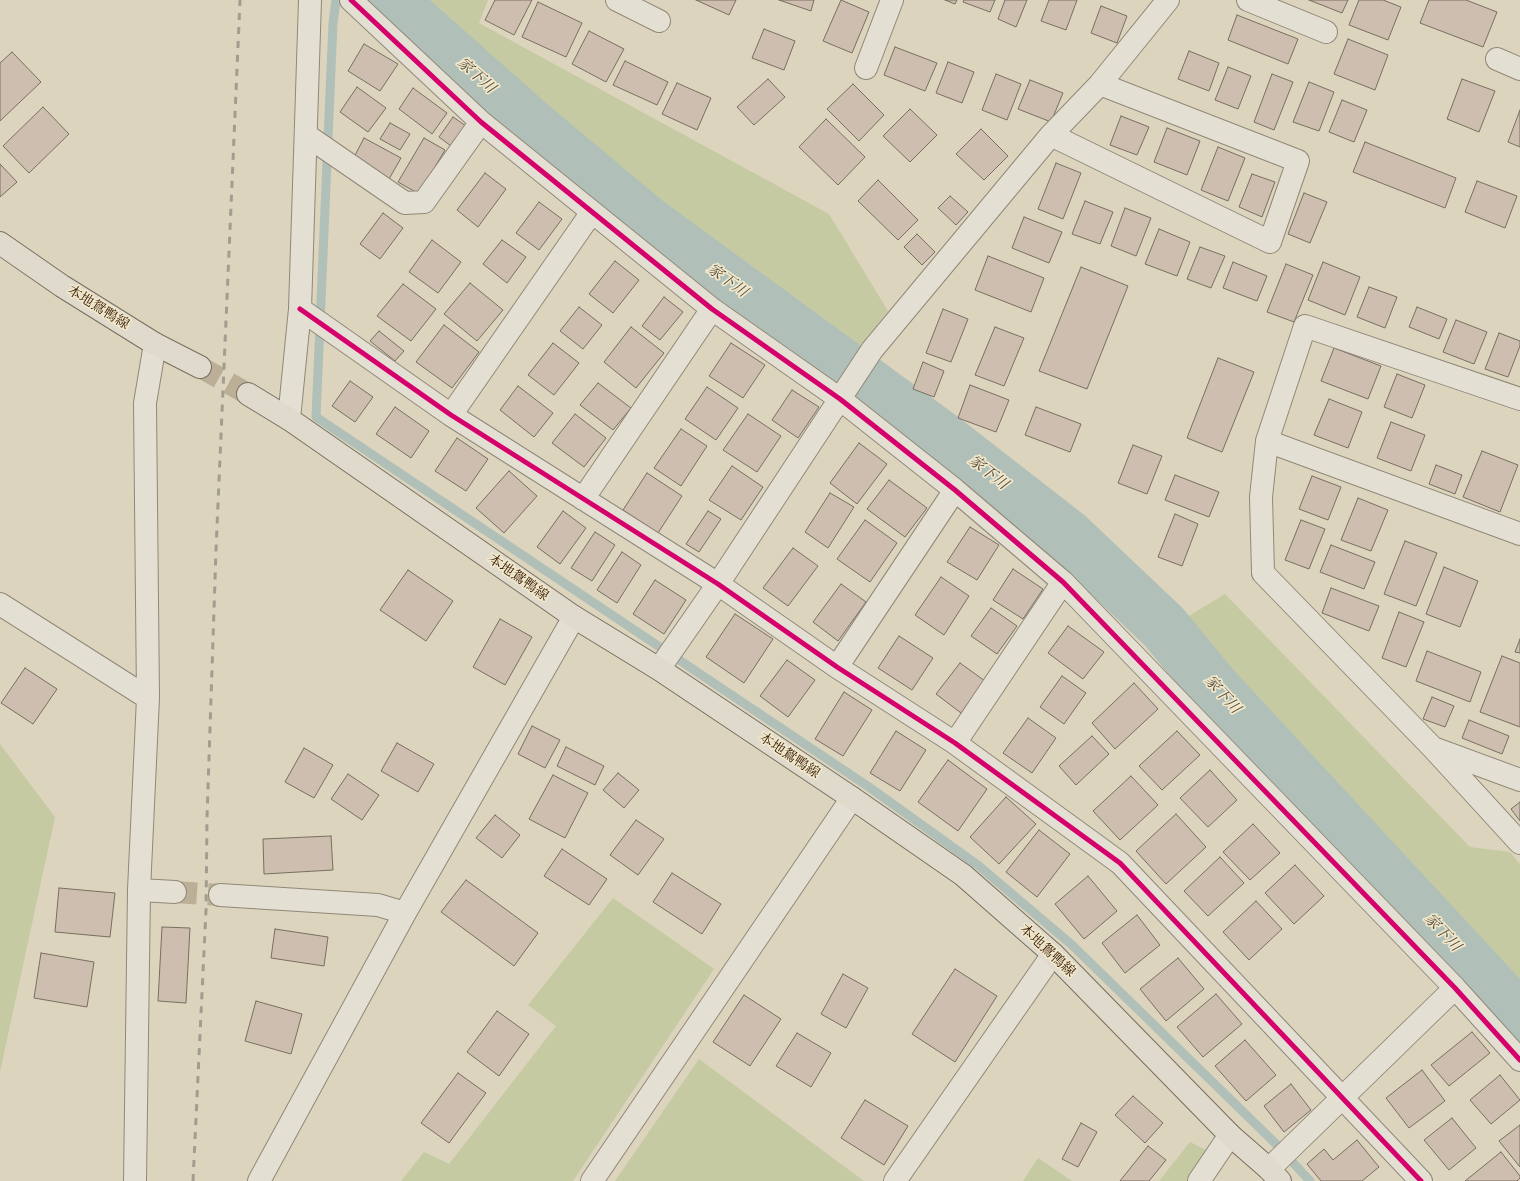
<!DOCTYPE html>
<meta charset="utf-8">
<style>
body{margin:0}
canvas{display:block;background:#dcd4bc}
</style>
<canvas width="1520" height="1181"></canvas>
<script>
const ctx = document.querySelector('canvas').getContext('2d');
ctx.lineJoin = 'round';
function fillPath(path, color) {
  ctx.fillStyle = color;
  ctx.fill(path, 'evenodd');
}
function toPath(rows) {
  const path = new Path2D();
  for (const r of rows) {
    path.moveTo(r[0], r[1]);
    for (let i = 2; i < r.length; i += 2) path.lineTo(r[i], r[i + 1]);
  }
  return path;
}
function trace(path, color, width, dash) {
  ctx.strokeStyle = color;
  ctx.lineWidth = width;
  ctx.lineCap = dash ? 'butt' : 'round';
  ctx.setLineDash(dash || []);
  ctx.stroke(path);
}
function label(font, color, halo, rows, align = 'center') {
  ctx.font = font + ' "IM FELL Great Primer","Noto Serif JP",serif';
  ctx.lineWidth = 3.5;
  ctx.setLineDash([]);
  ctx.textBaseline = 'middle';
  ctx.strokeStyle = halo;
  ctx.fillStyle = color;
  for (const [text, x, y, turn = 0] of rows) {
    ctx.save();
    ctx.translate(x, y);
    ctx.rotate((+turn || 0) * Math.PI / 180);
    ctx.textAlign = isNaN(turn) ? turn : align;
    if (halo) ctx.strokeText(text, 0, 0);
    ctx.fillText(text, 0, 0);
    ctx.restore();
  }
}
const green = toPath([
 [399,0,488,0,479,23,829,214,888,311,849,359,658,219],
 [1225,594,1470,847,1510,852,1520,864,1520,998,1174,625],
 [0,744,55,817,0,1072],
 [613,898,714,969,573,1181,401,1181,424,1152,449,1164,556,1026,528,1005],
 [699,1059,864,1181,615,1181],
 [1190,1142,1208,1151,1188,1181,1159,1181],
 [1038,1158,1072,1181,1023,1181]
]);
const stream = toPath([
 [336,0,333,23,316,417,869,787,979,866,1072,945,1273,1141,1310,1181]
]);
const river = toPath([
 [390,0,531,125,648,223,942,438,1068,536,1164,627,1215,689,1520,1018]
]);
const building = toPath([
 [495,0,532,0,514,35,485,20,495,0],
 [696,0,736,0,729,15,696,0],
 [779,0,814,0,811,11,779,0],
 [841,0,869,12,852,53,823,41,841,0],
 [945,0,957,0,955,4,945,0],
 [964,0,995,0,990,12,963,2,964,0],
 [1005,0,1027,0,1016,27,998,19,1005,0],
 [1049,0,1077,0,1066,30,1041,21,1049,0],
 [1309,0,1348,0,1342,13,1309,0],
 [1359,0,1383,0,1401,7,1388,40,1349,25,1359,0],
 [1429,0,1466,0,1497,12,1483,47,1420,23,1429,0],
 [538,2,582,23,566,57,522,37,538,2],
 [1101,6,1127,16,1117,43,1091,33,1101,6],
 [1237,15,1298,39,1288,64,1228,40,1237,15],
 [764,29,795,41,784,70,752,58,764,29],
 [589,31,624,49,606,82,572,64,589,31],
 [1348,39,1388,55,1375,90,1334,74,1348,39],
 [364,44,398,64,380,91,348,71,364,44],
 [895,47,937,63,925,91,884,75,895,47],
 [1189,51,1219,63,1209,91,1178,79,1189,51],
 [12,52,41,82,0,121,0,63,12,52],
 [625,61,668,82,657,105,613,85,625,61],
 [948,62,974,72,962,103,936,93,948,62],
 [1228,67,1251,76,1238,109,1215,100,1228,67],
 [996,74,1021,84,1007,120,982,110,996,74],
 [1272,74,1293,82,1274,130,1254,122,1272,74],
 [768,79,785,97,754,125,737,107,768,79],
 [1462,79,1495,91,1479,132,1447,119,1462,79],
 [1030,80,1063,93,1051,122,1018,109,1030,80],
 [1309,82,1334,92,1319,131,1293,122,1309,82],
 [677,83,711,98,697,130,662,114,677,83],
 [853,84,884,115,859,141,827,109,853,84],
 [357,87,386,108,368,132,340,112,357,87],
 [413,88,447,113,432,134,399,109,413,88],
 [1342,100,1367,110,1354,142,1329,132,1342,100],
 [43,107,69,134,29,173,3,146,43,107],
 [910,109,937,135,910,162,883,136,910,109],
 [1520,110,1520,147,1508,142,1520,110],
 [1121,116,1149,127,1137,155,1110,145,1121,116],
 [453,117,466,126,451,146,439,137,453,117],
 [826,119,865,157,838,185,799,147,826,119],
 [390,123,410,134,400,150,380,139,390,123],
 [1167,128,1200,141,1187,175,1154,162,1167,128],
 [981,129,1008,156,984,180,956,154,981,129],
 [364,138,401,158,389,179,353,159,364,138],
 [424,138,445,150,419,194,398,182,424,138],
 [1365,142,1456,178,1445,208,1353,172,1365,142],
 [1218,147,1245,158,1228,201,1201,190,1218,147],
 [1056,163,1081,173,1063,219,1038,209,1056,163],
 [0,164,17,182,0,197,0,164],
 [485,173,506,189,478,227,457,210,485,173],
 [1252,174,1275,182,1262,217,1239,207,1252,174],
 [878,180,918,220,898,240,858,201,878,180],
 [1477,181,1517,196,1505,228,1465,212,1477,181],
 [1304,193,1327,202,1310,243,1288,234,1304,193],
 [950,196,968,212,956,225,938,208,950,196],
 [1085,201,1113,212,1100,244,1072,234,1085,201],
 [539,202,562,219,539,250,516,233,539,202],
 [1125,208,1151,218,1136,256,1111,246,1125,208],
 [383,213,403,228,380,259,360,244,383,213],
 [1024,217,1062,232,1049,263,1012,248,1024,217],
 [1159,229,1190,242,1177,276,1145,264,1159,229],
 [917,234,935,252,922,265,904,247,917,234],
 [432,240,461,262,438,293,409,272,432,240],
 [502,240,526,257,507,283,483,264,502,240],
 [1200,247,1225,256,1211,288,1187,279,1200,247],
 [988,256,1044,278,1031,312,975,290,988,256],
 [615,261,639,280,613,313,589,294,615,261],
 [1233,262,1267,276,1257,301,1223,288,1233,262],
 [1323,262,1360,277,1345,315,1308,300,1323,262],
 [1286,264,1313,275,1294,322,1267,312,1286,264],
 [1081,267,1128,286,1087,389,1039,371,1081,267],
 [470,283,503,310,477,341,444,314,470,283],
 [403,284,436,309,411,341,377,316,403,284],
 [1369,287,1397,297,1385,328,1357,317,1369,287],
 [664,297,683,312,660,340,642,326,664,297],
 [579,307,602,325,583,349,560,331,579,307],
 [1417,307,1447,319,1439,339,1409,327,1417,307],
 [943,309,968,319,951,362,926,353,943,309],
 [1456,320,1487,332,1474,364,1443,352,1456,320],
 [444,325,479,352,452,388,416,362,444,325],
 [631,327,664,353,636,388,604,362,631,327],
 [995,327,1024,338,1004,386,975,375,995,327],
 [379,331,404,351,395,361,370,341,379,331],
 [1499,333,1520,341,1520,346,1508,377,1485,369,1499,333],
 [553,343,579,363,554,395,528,375,553,343],
 [731,343,765,365,743,398,709,376,731,343],
 [1334,348,1381,366,1368,399,1321,381,1334,348],
 [1218,358,1254,372,1222,452,1187,438,1218,358],
 [923,362,944,371,934,397,913,389,923,362],
 [1397,374,1425,385,1412,418,1384,407,1397,374],
 [350,381,373,397,355,422,332,406,350,381],
 [598,383,631,408,613,430,580,405,598,383],
 [970,385,1009,400,996,432,958,418,970,385],
 [518,386,553,413,534,437,500,410,518,386],
 [707,387,738,408,716,440,685,419,707,387],
 [792,390,819,407,798,438,772,420,792,390],
 [1329,399,1362,412,1348,448,1314,435,1329,399],
 [395,407,429,431,411,458,376,434,395,407],
 [1036,407,1081,424,1070,452,1025,435,1036,407],
 [575,414,606,438,584,467,552,443,575,414],
 [748,414,781,436,757,472,723,450,748,414],
 [1391,422,1425,435,1411,471,1377,458,1391,422],
 [681,429,707,446,681,486,654,468,681,429],
 [457,438,488,459,466,491,435,471,457,438],
 [859,443,887,464,857,504,830,483,859,443],
 [1133,445,1162,456,1147,494,1118,483,1133,445],
 [1482,451,1518,465,1500,512,1463,497,1482,451],
 [1436,465,1462,475,1455,494,1429,484,1436,465],
 [732,466,763,487,741,520,709,500,732,466],
 [509,471,537,496,504,533,476,508,509,471],
 [647,473,682,496,658,533,623,510,647,473],
 [1175,475,1219,492,1209,517,1165,500,1175,475],
 [1312,476,1341,487,1328,520,1299,509,1312,476],
 [889,480,927,508,905,537,867,509,889,480],
 [830,493,854,507,828,548,805,532,830,493],
 [1358,498,1388,510,1371,551,1341,540,1358,498],
 [563,511,586,528,560,564,537,547,563,511],
 [708,511,721,519,699,552,686,544,708,511],
 [1175,514,1198,524,1182,566,1158,557,1175,514],
 [865,520,897,543,870,582,837,559,865,520],
 [1301,520,1325,529,1309,569,1285,560,1301,520],
 [970,527,999,545,977,580,947,562,970,527],
 [595,532,615,545,592,581,571,568,595,532],
 [1405,541,1437,553,1416,606,1384,594,1405,541],
 [1331,545,1375,562,1364,589,1320,572,1331,545],
 [793,548,818,566,788,606,763,588,793,548],
 [622,552,641,565,617,603,597,590,622,552],
 [1444,567,1478,581,1460,627,1426,614,1444,567],
 [1013,569,1043,589,1023,619,993,600,1013,569],
 [408,570,453,601,426,641,380,610,408,570],
 [941,577,969,596,944,635,915,615,941,577],
 [655,580,686,600,664,634,633,614,655,580],
 [841,584,866,602,838,641,813,622,841,584],
 [1331,588,1379,606,1369,631,1322,613,1331,588],
 [991,608,1017,626,997,654,971,636,991,608],
 [1399,612,1424,622,1406,667,1382,658,1399,612],
 [735,614,773,639,744,683,706,657,735,614],
 [500,619,532,637,505,685,473,667,500,619],
 [1068,626,1104,652,1083,679,1048,653,1068,626],
 [899,636,933,658,912,690,878,668,899,636],
 [1520,639,1520,653,1515,652,1520,639],
 [1427,651,1481,672,1470,702,1416,681,1427,651],
 [1502,656,1520,663,1520,727,1480,712,1502,656],
 [787,660,815,680,788,717,760,696,787,660],
 [960,663,985,681,961,713,936,694,960,663],
 [25,668,57,689,33,724,1,703,25,668],
 [1062,676,1086,693,1064,724,1040,707,1062,676],
 [1134,683,1158,709,1115,749,1092,723,1134,683],
 [844,692,872,710,843,756,815,739,844,692],
 [1432,697,1454,706,1445,727,1423,719,1432,697],
 [1028,718,1056,738,1032,773,1003,753,1028,718],
 [1469,720,1509,736,1502,754,1462,738,1469,720],
 [532,726,560,740,545,768,518,754,532,726],
 [896,731,926,750,900,791,870,773,896,731],
 [1177,731,1200,755,1162,790,1139,766,1177,731],
 [1092,736,1109,754,1076,785,1059,766,1092,736],
 [397,743,434,764,418,792,381,771,397,743],
 [566,747,604,766,595,785,557,766,566,747],
 [304,748,333,765,314,798,285,782,304,748],
 [948,760,987,789,958,831,918,802,948,760],
 [1210,770,1237,800,1208,827,1180,798,1210,770],
 [618,773,639,790,624,808,603,790,618,773],
 [348,774,379,795,362,820,331,799,348,774],
 [553,775,588,793,565,838,529,819,553,775],
 [1131,776,1158,805,1120,840,1093,811,1131,776],
 [1006,797,1036,824,999,864,970,837,1006,797],
 [1520,802,1520,821,1511,809,1520,802],
 [1176,814,1206,847,1166,884,1136,851,1176,814],
 [495,815,520,835,502,858,476,838,495,815],
 [636,820,664,839,638,875,610,855,636,820],
 [1253,824,1280,853,1250,880,1223,852,1253,824],
 [1039,830,1070,854,1037,897,1006,872,1039,830],
 [331,836,333,870,264,874,263,839,331,836],
 [562,849,607,879,589,905,544,876,562,849],
 [1220,857,1244,883,1208,916,1184,891,1220,857],
 [1295,865,1324,896,1294,924,1265,893,1295,865],
 [672,873,721,904,702,934,653,902,672,873],
 [1088,876,1117,911,1084,939,1055,904,1088,876],
 [466,880,538,933,514,966,441,912,466,880],
 [59,888,115,893,110,937,55,932,59,888],
 [1256,901,1282,929,1249,960,1223,932,1256,901],
 [1137,915,1160,945,1125,973,1102,943,1137,915],
 [162,927,190,928,186,1003,158,1001,162,927],
 [275,929,328,937,324,966,271,958,275,929],
 [41,953,94,962,87,1007,34,998,41,953],
 [1178,958,1204,989,1166,1021,1140,989,1178,958],
 [955,969,997,996,955,1062,912,1034,955,969],
 [843,974,868,988,846,1028,821,1014,843,974],
 [1216,994,1242,1024,1203,1057,1177,1027,1216,994],
 [744,995,781,1019,750,1066,713,1042,744,995],
 [256,1001,302,1014,291,1054,245,1041,256,1001],
 [497,1011,529,1034,499,1076,467,1052,497,1011],
 [1472,1032,1490,1053,1449,1086,1431,1065,1472,1032],
 [797,1033,831,1053,811,1087,776,1066,797,1033],
 [1245,1040,1276,1075,1246,1101,1215,1066,1245,1040],
 [1422,1070,1445,1101,1409,1128,1386,1098,1422,1070],
 [458,1073,486,1093,449,1143,421,1123,458,1073],
 [1500,1075,1520,1100,1491,1124,1470,1100,1500,1075],
 [1291,1084,1311,1110,1284,1132,1264,1106,1291,1084],
 [1133,1096,1163,1123,1145,1143,1115,1115,1133,1096],
 [865,1100,908,1126,884,1165,841,1138,865,1100],
 [1452,1118,1476,1148,1449,1170,1424,1140,1452,1118],
 [1081,1123,1097,1132,1078,1167,1062,1159,1081,1123],
 [1520,1125,1520,1167,1499,1141,1520,1125],
 [1357,1140,1379,1167,1362,1181,1321,1181,1307,1164,1324,1149,1333,1160,1357,1140],
 [1148,1146,1166,1160,1149,1181,1120,1181,1148,1146],
 [1501,1152,1520,1176,1520,1178,1517,1181,1465,1181,1501,1152]
]);
const minorTunnel = toPath([
 [175,892,220,895]
]);
const majorTunnel = toPath([
 [200,367,248,394]
]);
const minor = toPath([
 [351,0,481,122,712,309,840,399,955,490,1063,582,1455,988,1520,1060],
 [617,0,659,21],
 [1248,0,1326,32],
 [1497,59,1520,69],
 [866,68,892,0],
 [306,135,405,203,424,202,481,122],
 [1051,135,1270,242,1298,161,1100,84],
 [300,309,451,415,718,584,837,667,955,743,1120,863,1421,1181],
 [1520,399,1305,326,1267,441,1261,497,1263,573,1433,748,1520,843],
 [451,415,592,212],
 [289,419,300,309,310,0],
 [1267,441,1520,534],
 [583,499,712,309],
 [0,604,148,698],
 [837,667,955,490],
 [659,669,718,584,872,350,1051,135,1100,84,1168,0],
 [955,743,1063,582],
 [1436,749,1520,780],
 [139,890,175,892],
 [220,895,378,905,405,913],
 [1269,1169,1455,988],
 [135,1181,139,890,148,698,145,403,155,344],
 [259,1181,405,913,574,617],
 [592,1181,852,798],
 [895,1181,1053,954],
 [1199,1181,1230,1135]
]);
const major = toPath([
 [0,243,62,286,155,344,200,367],
 [248,394,289,419,574,617,659,669,852,798,963,875,1053,954,1230,1135,1269,1169,1280,1181]
]);
const rail = toPath([
 [193,1181,206,910,207,818,216,550,240,0]
]);
const cycleway = toPath([
 [351,0,481,122,712,309,840,399,955,490,1063,582,1455,988,1520,1060],
 [300,309,451,415,718,584,837,667,955,743,1120,863,1421,1181]
]);
const streetNames = [
 ["本地鴛鴨線",98,308,32],
 ["本地鴛鴨線",518,578,35],
 ["本地鴛鴨線",789,756,34],
 ["本地鴛鴨線",1047,951,43]
];
const waterNames = [
 ["家下川",476,76,42],
 ["家下川",727,281,36],
 ["家下川",988,473,38],
 ["家下川",1222,695,48],
 ["家下川",1442,933,47]
];
fillPath(green, '#c5caa3');
trace(stream, '#b0c0b8', 9);
trace(river, '#b0c0b8', 53);
fillPath(building, '#cebeaf');
trace(building, '#786f60', 1);
trace(minorTunnel, '#bbaf97', 22, [22, 11]);
trace(majorTunnel, '#bbaf97', 22, [22, 11]);
trace(minor, '#908878', 24);
trace(major, '#786f60', 24);
trace(minor, '#e4dfd3', 22);
trace(major, '#dfdacc', 22);
trace(rail, '#a29c91', 3, [7, 7]);
trace(cycleway, '#d6006c', 5);
label('14px', '#361c04', '#f1e7cb', streetNames);
label('italic 15px', '#554b3a', '#f1e7cb', waterNames);
</script>
